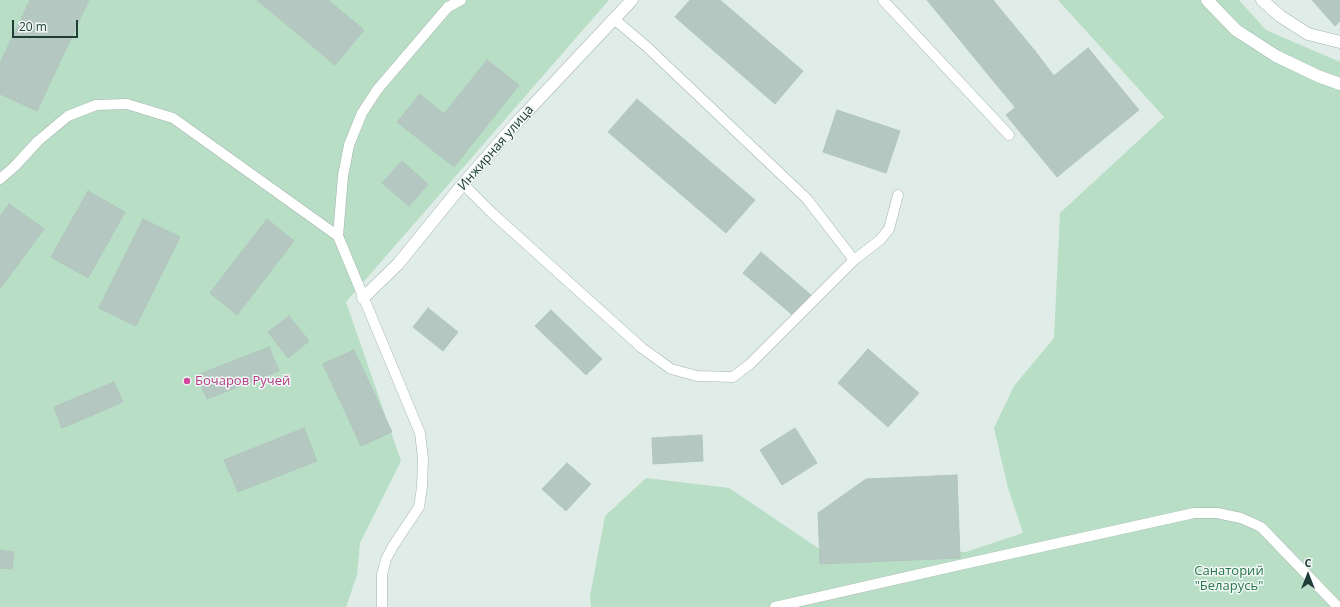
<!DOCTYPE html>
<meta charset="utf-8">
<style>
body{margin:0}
#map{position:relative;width:1340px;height:607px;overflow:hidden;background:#e0ece8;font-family:"Open Sans",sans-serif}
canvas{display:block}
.north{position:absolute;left:1288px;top:555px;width:40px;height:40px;-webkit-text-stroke:3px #f1f8f5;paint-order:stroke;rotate:0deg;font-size:11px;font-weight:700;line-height:16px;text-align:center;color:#203d38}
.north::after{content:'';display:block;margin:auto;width:14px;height:18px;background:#203d38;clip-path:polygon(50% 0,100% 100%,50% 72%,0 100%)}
.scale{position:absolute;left:12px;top:20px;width:66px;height:18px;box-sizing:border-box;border:2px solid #203d38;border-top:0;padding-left:5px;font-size:12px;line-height:14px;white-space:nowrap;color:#203d38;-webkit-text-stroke:3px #f1f8f5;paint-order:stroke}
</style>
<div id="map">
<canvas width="1340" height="607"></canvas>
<div class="north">С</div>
<div class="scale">20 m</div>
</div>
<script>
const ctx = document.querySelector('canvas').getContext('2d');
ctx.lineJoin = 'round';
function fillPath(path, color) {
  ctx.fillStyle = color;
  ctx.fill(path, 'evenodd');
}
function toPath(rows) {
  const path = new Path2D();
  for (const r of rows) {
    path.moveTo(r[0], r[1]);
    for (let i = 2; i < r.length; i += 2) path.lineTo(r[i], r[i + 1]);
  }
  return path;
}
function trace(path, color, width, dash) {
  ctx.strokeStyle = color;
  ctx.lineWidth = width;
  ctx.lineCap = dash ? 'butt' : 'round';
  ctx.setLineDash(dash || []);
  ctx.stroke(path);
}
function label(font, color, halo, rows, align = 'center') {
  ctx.font = font + ' "Open Sans",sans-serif';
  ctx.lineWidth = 3;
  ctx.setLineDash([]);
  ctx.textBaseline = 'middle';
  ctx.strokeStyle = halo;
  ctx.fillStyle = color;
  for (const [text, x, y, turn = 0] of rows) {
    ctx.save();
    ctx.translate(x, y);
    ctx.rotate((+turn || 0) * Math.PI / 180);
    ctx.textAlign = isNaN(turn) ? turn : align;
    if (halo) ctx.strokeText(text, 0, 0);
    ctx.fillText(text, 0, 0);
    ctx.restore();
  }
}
const green = toPath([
 [0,0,609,0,346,302,401,461,360,543,357,575,346,607,0,607],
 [1058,0,1239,0,1266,30,1340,62,1340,607,591,607,590,596,605,516,646,478,729,488,824,552,966,552,1023,533,1008,488,994,428,1014,386,1054,338,1060,213,1164,117]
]);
const building = toPath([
 [30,0,89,0,37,111,0,94,0,63,30,0],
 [257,0,328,0,364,30,335,65,257,0],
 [690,0,720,0,803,71,775,104,675,17,690,0],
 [927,0,993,0,1035,51,995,83,927,0],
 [1312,0,1340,0,1340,21,1335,26,1312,0],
 [1088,48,1139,110,1057,177,1006,115,1088,48],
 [1035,51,1054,76,1015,107,995,83,1035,51],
 [487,60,519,85,454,167,397,122,420,94,444,114,487,60],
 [637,99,755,200,726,233,608,132,637,99],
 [837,110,900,131,886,173,823,152,837,110],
 [402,161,428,184,409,206,382,183,402,161],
 [88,191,125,212,88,278,51,257,88,191],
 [9,204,44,229,0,289,0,216,9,204],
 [143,219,180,237,136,326,99,308,143,219],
 [267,219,294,241,237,315,210,293,267,219],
 [761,252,812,296,795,317,743,273,761,252],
 [428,308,458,332,443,351,413,327,428,308],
 [551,310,602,359,586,375,535,326,551,310],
 [289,316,309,341,288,358,268,332,289,316],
 [269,347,279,371,207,399,197,375,269,347],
 [868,349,919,393,888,427,838,383,868,349],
 [354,350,392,432,361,446,323,364,354,350],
 [114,382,123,402,62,428,54,407,114,382],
 [304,428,317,461,238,492,224,460,304,428],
 [795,428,817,463,782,485,760,450,795,428],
 [702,435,703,461,653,464,652,438,702,435],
 [567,463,591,484,566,511,542,489,567,463],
 [957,475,960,558,820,564,818,513,866,479,957,475],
 [0,550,14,552,12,569,0,568,0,550]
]);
const lane = toPath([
 [883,0,1009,135],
 [614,19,646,46,807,199,854,260],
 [0,179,15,166,38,141,68,116,96,105,127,104,173,118,338,236,420,433,423,458,422,487,419,507,393,546,386,559,382,575,382,607],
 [463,184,492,213,642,348,671,369,697,376,733,377,750,364,854,260,880,240,889,229,898,195],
 [338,236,343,176,349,145,362,113,377,90,448,7,461,0],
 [775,607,955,566,1194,513,1217,513,1241,518,1261,527,1338,607]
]);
const street = toPath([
 [1262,0,1280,16,1308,34,1340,42],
 [363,298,398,264,463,184,521,118,632,0]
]);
const secondary = toPath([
 [1207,0,1236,30,1276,56,1318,76,1340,84]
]);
const markers = [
 [187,381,4,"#d1479c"]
];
const streetNames = [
 ["Инжирная улица",496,148,-49]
];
const hotelNames = [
 ["Бочаров Ручей",195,381]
];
const parkNames = [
 ["Санаторий",1229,571],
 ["\"Беларусь\"",1229,586]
];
fillPath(green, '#b8dec5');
fillPath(building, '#b5c7c1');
trace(building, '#b2c6bf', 1);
trace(lane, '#a3b4b0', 11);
trace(street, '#a3b4b0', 13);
trace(secondary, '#9eb8b1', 13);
trace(lane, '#fff', 10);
trace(street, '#fff', 12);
trace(secondary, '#fff', 12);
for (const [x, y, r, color] of markers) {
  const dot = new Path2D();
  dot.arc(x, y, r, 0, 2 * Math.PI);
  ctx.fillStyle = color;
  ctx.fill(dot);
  trace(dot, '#f1f8f5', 1.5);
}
label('13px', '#203d38', '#f1f8f5', streetNames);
label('13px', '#b23c85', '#f1f8f5', hotelNames, 'left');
label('13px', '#28764d', '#f1f8f5', parkNames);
</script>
